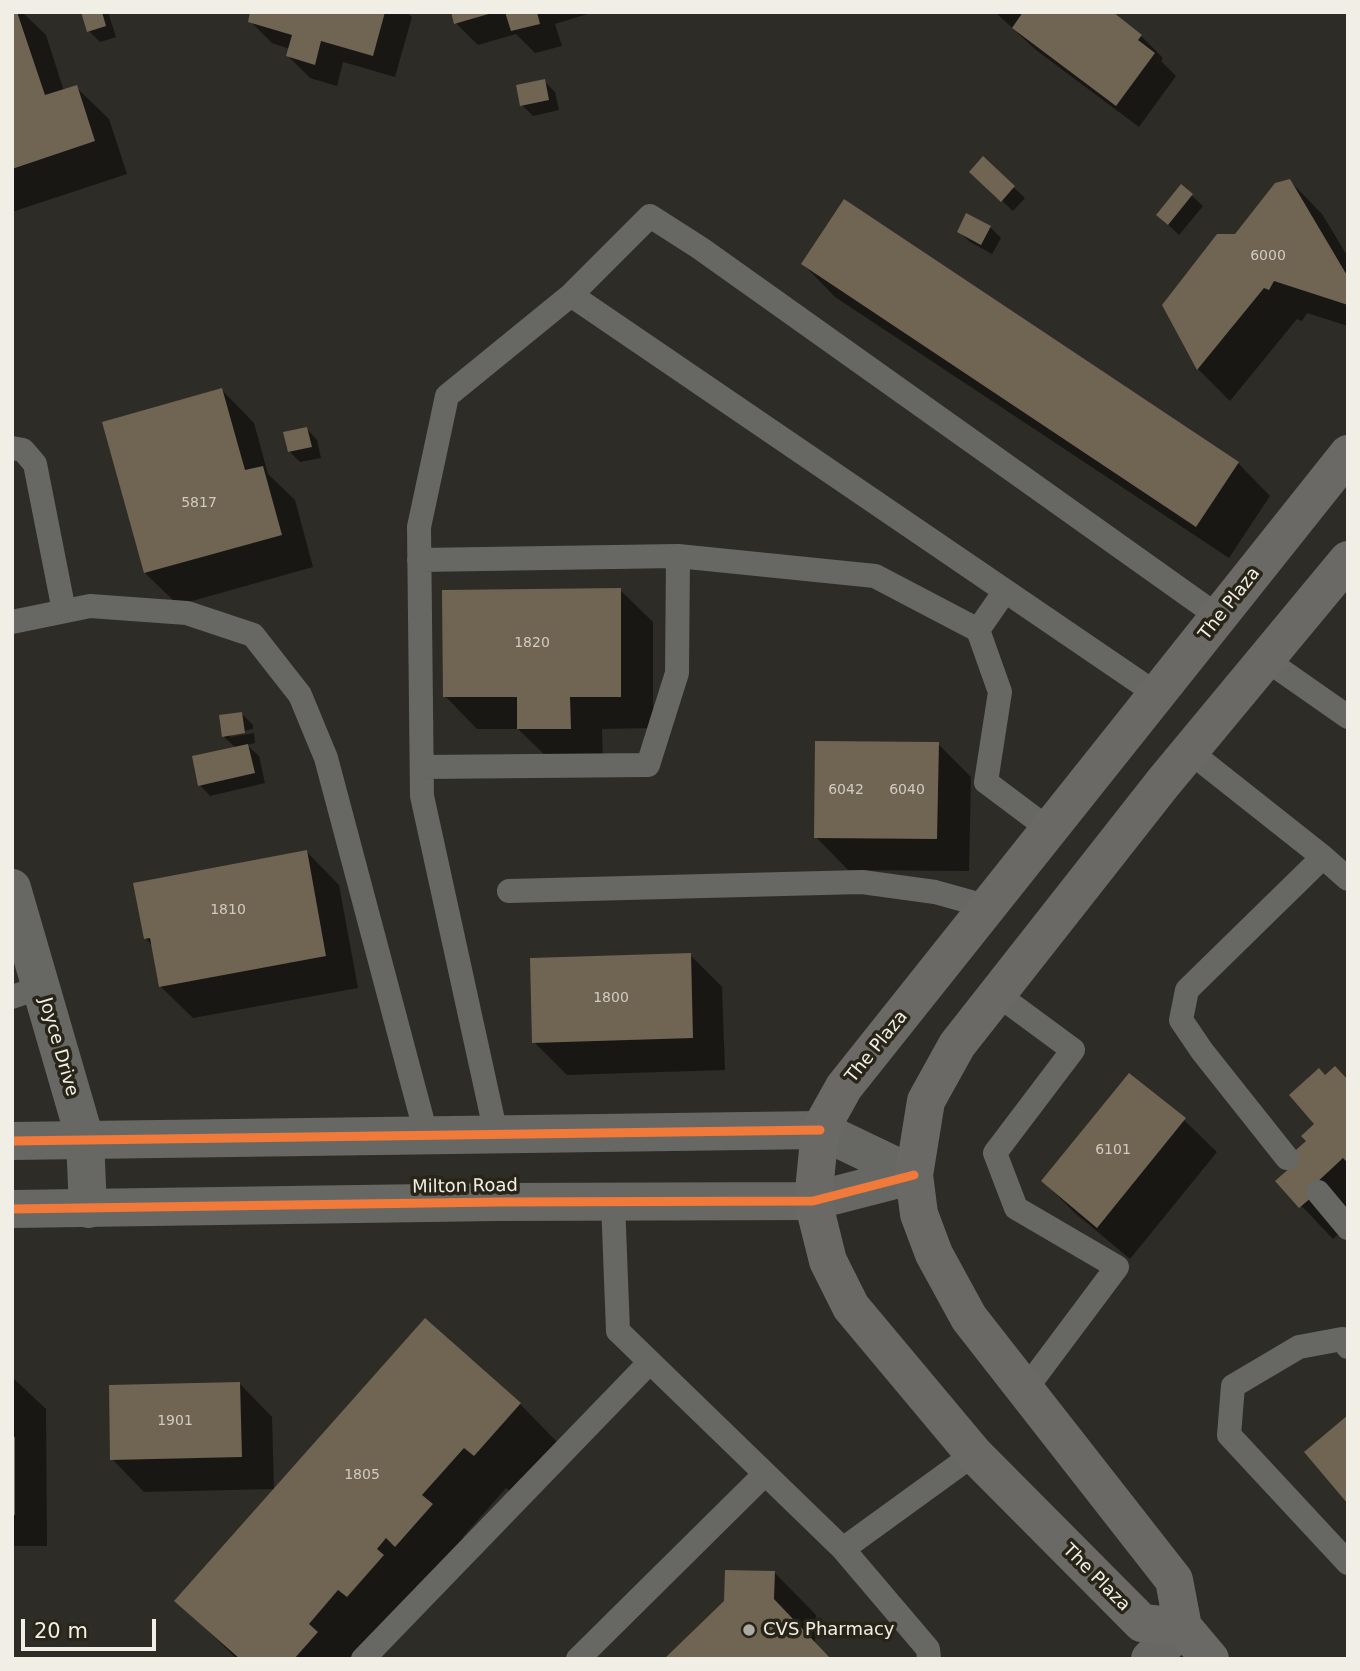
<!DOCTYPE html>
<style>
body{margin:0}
#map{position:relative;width:1360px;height:1671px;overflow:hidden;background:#2e2c26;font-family:"DejaVu Sans",sans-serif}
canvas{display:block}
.frame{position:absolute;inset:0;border:14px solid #f1eee6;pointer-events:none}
.scale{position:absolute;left:21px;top:1619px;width:135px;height:32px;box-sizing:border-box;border:4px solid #f1eee6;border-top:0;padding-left:9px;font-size:21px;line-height:24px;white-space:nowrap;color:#f1eee6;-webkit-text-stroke:5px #282418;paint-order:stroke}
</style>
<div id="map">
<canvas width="1360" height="1671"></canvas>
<div class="frame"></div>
<div class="scale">20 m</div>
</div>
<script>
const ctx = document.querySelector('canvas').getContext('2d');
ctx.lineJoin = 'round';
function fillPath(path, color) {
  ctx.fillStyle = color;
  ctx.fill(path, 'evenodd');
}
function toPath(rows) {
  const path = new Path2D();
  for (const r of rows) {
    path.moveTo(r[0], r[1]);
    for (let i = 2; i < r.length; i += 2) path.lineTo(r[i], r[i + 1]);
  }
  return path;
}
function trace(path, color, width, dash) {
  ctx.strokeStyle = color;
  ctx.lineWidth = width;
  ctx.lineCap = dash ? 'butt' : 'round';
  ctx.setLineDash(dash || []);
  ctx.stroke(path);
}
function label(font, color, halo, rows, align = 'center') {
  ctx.font = font + ' "DejaVu Sans",sans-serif';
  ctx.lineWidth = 7;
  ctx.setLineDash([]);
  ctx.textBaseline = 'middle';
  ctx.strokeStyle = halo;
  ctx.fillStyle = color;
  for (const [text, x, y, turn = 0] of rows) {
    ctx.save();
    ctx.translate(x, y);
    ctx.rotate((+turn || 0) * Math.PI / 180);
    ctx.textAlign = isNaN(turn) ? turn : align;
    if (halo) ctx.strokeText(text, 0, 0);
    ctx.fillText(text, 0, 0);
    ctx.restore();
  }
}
const shadow = toPath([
 [12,12,22,12,46,35,64,91,76,87,109,119,127,174,12,212],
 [83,12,108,12,116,37,100,42,89,31],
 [252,12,406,12,412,17,395,77,343,62,337,86,310,78,288,56,290,49,272,43,250,21],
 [453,12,594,12,555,24,562,46,535,53,516,34,478,45,456,23],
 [995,12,1110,12,1141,36,1163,58,1161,61,1176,76,1139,127,1036,50],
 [544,81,555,92,559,110,533,116,522,105],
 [983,159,1025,198,1013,211,982,182],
 [1290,181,1322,214,1348,257,1348,326,1307,313,1302,321,1297,319,1230,401,1198,369,1164,305],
 [1181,186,1203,206,1179,235,1158,215],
 [990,227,1001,238,992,254,970,242,959,232],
 [803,264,1238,463,1270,496,1229,558,835,297],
 [222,390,254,423,268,474,295,500,313,567,178,605,145,573],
 [307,429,317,440,321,458,300,462,289,451],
 [620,590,653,622,653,728,602,729,603,761,551,761,518,729,477,729,445,696],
 [242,714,253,725,253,729,230,734,230,737,254,733,255,743,247,745,259,756,265,783,210,796,200,785,236,748,223,736],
 [938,744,971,777,969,871,848,870,816,837],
 [307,852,339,885,358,988,193,1018,160,986,153,946,145,938],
 [690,955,722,987,725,1070,567,1075,534,1042],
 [1326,1077,1348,1081,1348,1226,1333,1239,1278,1181,1296,1166,1317,1124],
 [1184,1120,1217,1152,1130,1259,1075,1213,1043,1181],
 [425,1320,520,1404,561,1446,516,1496,506,1488,463,1537,473,1547,356,1659,237,1659,177,1601],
 [12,1377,46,1409,47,1546,12,1546],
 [240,1384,272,1417,274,1489,144,1492,112,1459],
 [775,1573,816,1615,815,1643,667,1659]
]);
const building = toPath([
 [12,12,17,12,45,95,77,85,95,141,12,169],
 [81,12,102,12,106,26,87,32],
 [250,12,385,12,373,56,321,41,315,65,286,56,292,35,248,22],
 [451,12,492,12,492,13,454,24],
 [505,12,537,12,540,24,511,31],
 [1023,12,1113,12,1142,35,1138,40,1155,53,1116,106,1012,28],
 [545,79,549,100,520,106,516,85],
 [983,156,1015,186,1001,202,969,172],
 [1290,179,1348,277,1348,305,1274,281,1269,290,1264,288,1197,370,1162,305,1217,234,1235,234,1275,183],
 [1181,184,1193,194,1168,225,1156,215],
 [844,199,1239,462,1196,527,801,264],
 [966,213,991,226,981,245,957,232],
 [222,388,245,470,263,466,282,535,144,573,102,422],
 [307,427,312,447,288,452,283,432],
 [621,588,621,697,570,697,571,729,517,729,517,697,443,697,442,590],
 [242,712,245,733,222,737,219,715],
 [815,741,939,742,937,839,814,838],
 [248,744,255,773,198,786,192,756],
 [307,850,326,956,159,987,150,938,144,939,133,883],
 [691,953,693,1038,532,1043,530,958],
 [1335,1066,1348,1080,1348,1163,1343,1158,1313,1186,1318,1192,1299,1208,1275,1181,1293,1165,1287,1158,1306,1141,1301,1136,1314,1124,1289,1095,1319,1068,1325,1075],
 [1129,1073,1186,1118,1097,1228,1041,1181],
 [425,1318,521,1403,474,1456,464,1448,422,1495,433,1504,395,1547,386,1538,377,1549,384,1555,347,1597,338,1590,309,1624,318,1632,294,1659,240,1659,174,1601],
 [240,1382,242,1457,110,1460,109,1385],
 [1348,1415,1348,1504,1304,1452],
 [12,1437,15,1437,15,1515,12,1515],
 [725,1570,775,1571,774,1599,831,1659,664,1659,724,1601]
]);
const service = toPath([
 [12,448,23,450,35,464,64,611],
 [678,556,875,576,978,630,1005,591],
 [419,560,678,556,677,673,648,765,422,767],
 [12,622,90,606,187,613,253,635,300,695,326,758,426,1134],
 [978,630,1000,692,986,782,1050,830],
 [1265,659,1348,717],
 [1158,695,571,295,650,216,700,248,1219,617],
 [1189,751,1323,857,1348,879],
 [509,891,862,882,935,892,989,907],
 [997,994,1073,1050,995,1153,1016,1208,1117,1267,1025,1390],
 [12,997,41,987],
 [496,1134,422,796,419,527,447,396,571,295],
 [1287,1158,1202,1051,1181,1020,1187,990,1323,857],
 [1318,1192,1348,1228],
 [613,1202,618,1331,843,1549,974,1454],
 [1348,1347,1342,1339,1299,1347,1233,1386,1229,1435,1348,1563],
 [843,1549,928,1649,929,1659],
 [363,1659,650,1362],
 [578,1659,765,1474]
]);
const minor = toPath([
 [12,888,85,1139,88,1209],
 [1150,1659,1183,1627]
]);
const tertiary = toPath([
 [12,1141,820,1130,914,1175],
 [12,1209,497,1202,813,1201,914,1175]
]);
const secondary = toPath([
 [1183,1627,1142,1623,974,1454,851,1307,828,1261,813,1201,820,1130,844,1087,1348,454],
 [1210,1659,1183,1627,1174,1580,969,1318,934,1254,919,1214,914,1175,926,1101,957,1045,1163,783,1348,560]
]);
const cycleway = toPath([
 [12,1141,820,1130],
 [12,1209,497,1202,813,1201,914,1175]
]);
const markers = [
 [749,1630,7,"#adaaa3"]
];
const numberNames = [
 ["6000",1268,256],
 ["5817",199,503],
 ["1820",532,643],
 ["6042",846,790],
 ["6040",907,790],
 ["1810",228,910],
 ["1800",611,998],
 ["6101",1113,1150],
 ["1901",175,1421],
 ["1805",362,1475]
];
const streetNames = [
 ["The Plaza",1230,604,-52],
 ["Joyce Drive",58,1047,74],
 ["The Plaza",877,1047,-51],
 ["Milton Road",465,1187,-1],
 ["The Plaza",1096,1578,45]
];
const poiNames = [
 ["CVS Pharmacy",763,1630]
];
fillPath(shadow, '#0007');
fillPath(building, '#706453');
trace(service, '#676864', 24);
trace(minor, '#676864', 38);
trace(tertiary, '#676864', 38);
trace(secondary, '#6a6966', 38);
trace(cycleway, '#f17a3a', 9);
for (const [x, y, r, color] of markers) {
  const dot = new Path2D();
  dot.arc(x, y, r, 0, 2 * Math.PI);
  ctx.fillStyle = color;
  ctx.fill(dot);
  trace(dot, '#282418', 2.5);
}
label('14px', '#d1ccc1', null, numberNames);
label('18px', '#f1eee6', '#282418', streetNames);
label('18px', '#f1eee6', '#282418', poiNames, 'left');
</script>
